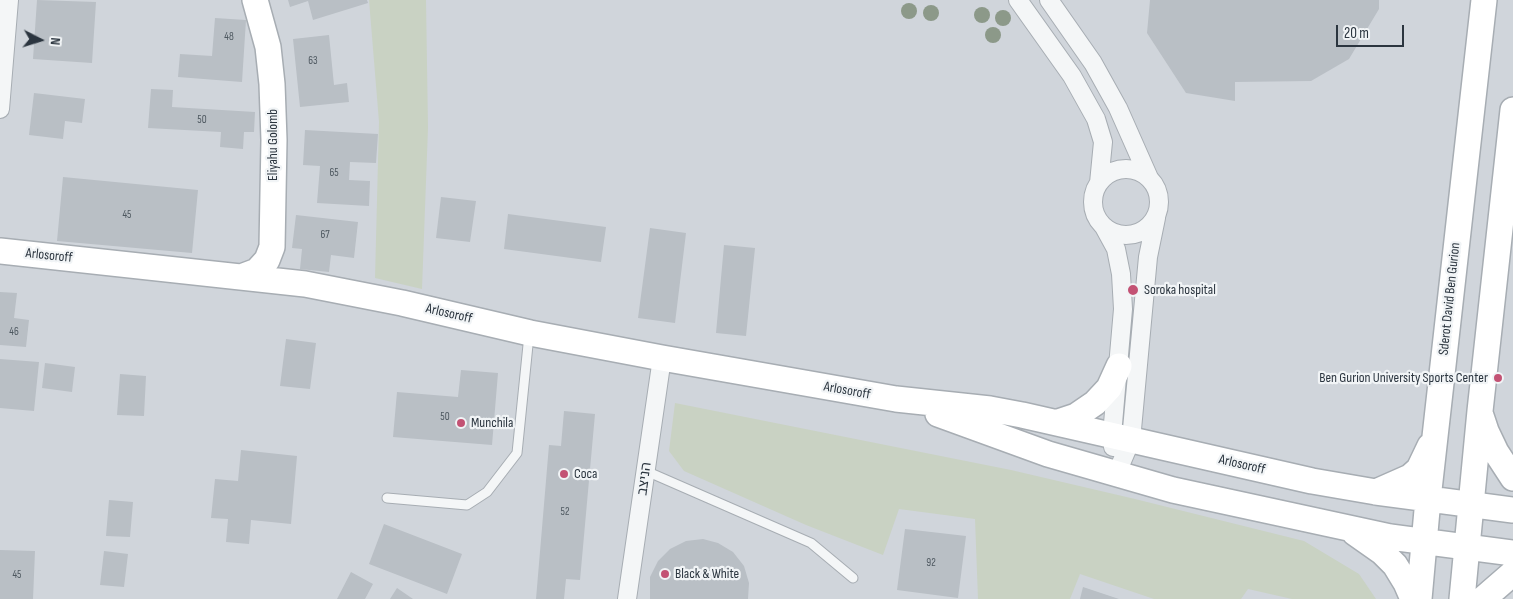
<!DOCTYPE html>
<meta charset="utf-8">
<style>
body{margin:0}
#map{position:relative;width:1513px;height:599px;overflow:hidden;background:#e2e5e9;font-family:"Sofia Sans Condensed",sans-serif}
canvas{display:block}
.north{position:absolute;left:15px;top:15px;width:50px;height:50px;-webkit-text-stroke:4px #f1f4f6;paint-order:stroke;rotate:95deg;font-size:14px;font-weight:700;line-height:20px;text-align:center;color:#2b353f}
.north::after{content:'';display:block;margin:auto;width:18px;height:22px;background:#2b353f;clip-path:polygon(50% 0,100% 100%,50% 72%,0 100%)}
.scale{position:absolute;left:1336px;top:25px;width:68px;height:22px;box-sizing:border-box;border:2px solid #2b353f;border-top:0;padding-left:6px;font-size:15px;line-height:18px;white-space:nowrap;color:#2b353f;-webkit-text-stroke:4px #f1f4f6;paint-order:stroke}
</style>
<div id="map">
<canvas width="1513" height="599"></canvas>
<div class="north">N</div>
<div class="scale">20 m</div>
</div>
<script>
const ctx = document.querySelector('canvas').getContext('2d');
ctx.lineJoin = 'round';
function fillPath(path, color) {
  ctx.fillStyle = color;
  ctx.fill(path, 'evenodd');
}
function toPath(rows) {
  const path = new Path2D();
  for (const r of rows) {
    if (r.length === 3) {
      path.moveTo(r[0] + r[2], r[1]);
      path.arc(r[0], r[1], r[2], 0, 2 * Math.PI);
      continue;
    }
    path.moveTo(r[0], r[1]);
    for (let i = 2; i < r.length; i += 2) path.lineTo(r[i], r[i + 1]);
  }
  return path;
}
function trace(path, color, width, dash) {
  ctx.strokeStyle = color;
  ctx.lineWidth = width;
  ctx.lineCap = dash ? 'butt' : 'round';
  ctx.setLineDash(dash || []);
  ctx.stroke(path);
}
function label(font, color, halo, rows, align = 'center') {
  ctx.font = font + ' "Sofia Sans Condensed","Noto Sans Hebrew",sans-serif';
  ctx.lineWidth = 4.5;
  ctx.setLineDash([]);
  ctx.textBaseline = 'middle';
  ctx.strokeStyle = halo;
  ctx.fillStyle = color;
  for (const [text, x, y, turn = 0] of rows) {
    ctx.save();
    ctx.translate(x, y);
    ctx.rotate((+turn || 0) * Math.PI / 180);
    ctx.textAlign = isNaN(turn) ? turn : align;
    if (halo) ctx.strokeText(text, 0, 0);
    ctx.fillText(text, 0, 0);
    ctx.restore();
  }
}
const built = toPath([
 [0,0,1513,0,1513,599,0,599]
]);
const green = toPath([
 [369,0,426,0,428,128,422,289,375,278,379,122],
 [675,403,1011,470,1135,499,1304,541,1359,574,1376,599,1292,599,1248,589,1241,599,1154,599,1080,574,1070,599,978,599,975,519,899,509,883,555,806,525,684,471,669,451]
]);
const building = toPath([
 [37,0,96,2,92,63,33,59],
 [288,0,367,0,368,3,313,20,308,1,290,7],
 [1150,0,1379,0,1379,9,1349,59,1311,81,1235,82,1235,101,1186,93,1147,33],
 [215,18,246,20,242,82,178,77,180,54,212,56],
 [329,35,334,85,347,83,349,102,300,107,293,39],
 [151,89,173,90,172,107,255,112,254,132,244,132,243,149,220,147,221,132,148,128],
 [34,93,85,99,82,123,65,121,63,139,29,135],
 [305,130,378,134,376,163,350,162,349,180,370,181,369,206,317,203,320,166,303,165],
 [63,177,198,190,192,253,57,241],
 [441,197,476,201,470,242,436,238],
 [508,214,606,227,601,262,504,249],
 [296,215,358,222,354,258,331,255,329,272,300,269,302,249,292,248],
 [650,228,686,233,675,323,638,318],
 [724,245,755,248,746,336,716,333],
 [0,292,17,293,14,318,29,320,26,347,0,345],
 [286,339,316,343,310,389,280,386],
 [0,359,39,362,34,411,0,408],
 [45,363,75,367,72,392,42,388],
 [461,370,498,373,492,445,393,437,397,392,458,397],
 [120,374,146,376,144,416,117,415],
 [564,411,595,414,580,580,566,579,564,599,536,599,549,445,561,446],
 [241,450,297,456,291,524,251,520,249,544,226,542,228,519,211,518,215,479,238,481],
 [109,500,133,502,130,537,106,536],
 [384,524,462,554,447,594,369,564],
 [905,529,966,536,958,598,897,590],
 [703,539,718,543,733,552,744,566,749,583,748,599,650,599,650,577,658,561,670,549,686,541],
 [0,550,35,551,33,599,0,599],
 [104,551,128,554,124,587,100,585],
 [351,572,373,584,365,599,337,599],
 [1083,587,1119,599,1080,599],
 [397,588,413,599,390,599]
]);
const lane = toPath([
 [646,471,811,543,853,578],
 [387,498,467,505,487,492,517,453,529,335]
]);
const street = toPath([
 [1018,0,1072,76,1096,119,1103,142,1099,183],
 [1049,0,1093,63,1118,108,1149,178],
 [0,109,9,0],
 [1126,202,33],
 [1104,227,1116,249,1121,274,1123,309,1112,435,1113,447],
 [1116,475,1131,440,1148,257,1156,218],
 [627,599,662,358]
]);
const secondary = toPath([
 [0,251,305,284,402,303,530,333,662,358,896,399,990,409,1022,415,1312,481,1376,492,1513,510],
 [241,277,257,271,267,260,272,247,274,140,272,84,268,47,255,0],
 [938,414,1048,454,1173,490,1390,537,1513,553],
 [1481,416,1486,431,1496,452,1513,478],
 [1058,422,1076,416,1095,403,1109,388,1119,366],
 [1376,492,1410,477,1419,469,1430,446],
 [1355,533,1382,552,1395,565,1406,583,1413,599],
 [1419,599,1428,499,1484,0],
 [1462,599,1480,411,1513,110],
 [1483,599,1513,573]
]);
const trees = [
 [909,11],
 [931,13],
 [982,15],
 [1003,18],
 [993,35]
];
const markers = [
 [1133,290,6,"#c35274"],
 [1498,378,5,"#c35274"],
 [461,423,5,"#c35274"],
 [564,474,5,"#c35274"],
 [665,574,5,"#c35274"]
];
const numberNames = [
 ["48",229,37],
 ["63",313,61],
 ["50",202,120],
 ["65",334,173],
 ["45",127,215],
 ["67",325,235],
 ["46",14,332],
 ["50",445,417],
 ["52",565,512],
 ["92",931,563],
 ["45",17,575]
];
const streetNames = [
 ["Eliyahu Golomb",273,145,-90],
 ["Arlosoroff",49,256,6],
 ["Sderot David Ben Gurion",1450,299,-84],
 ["Arlosoroff",449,314,13],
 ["Arlosoroff",847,391,10],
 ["Arlosoroff",1242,465,13],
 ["הניצב",645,479,-82]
];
const poiNames = [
 ["Soroka hospital",1144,290],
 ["Ben Gurion University Sports Center",1488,378,"right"],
 ["Munchila",471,423],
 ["Coca",574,474],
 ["Black & White",675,574]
];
fillPath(built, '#d0d5db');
fillPath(green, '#c9d2c3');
fillPath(building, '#b9bfc5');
trace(lane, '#a7adb3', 11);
trace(street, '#a7adb3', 20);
trace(secondary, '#a7adb3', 28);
trace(lane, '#f4f6f7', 9);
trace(street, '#f4f6f7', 18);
trace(secondary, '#fff', 25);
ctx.fillStyle = '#8c9989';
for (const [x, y] of trees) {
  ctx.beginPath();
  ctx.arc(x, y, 8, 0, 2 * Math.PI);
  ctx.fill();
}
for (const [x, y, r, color] of markers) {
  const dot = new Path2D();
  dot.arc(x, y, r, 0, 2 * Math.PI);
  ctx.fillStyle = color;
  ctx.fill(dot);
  trace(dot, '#f1f4f6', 2);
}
label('11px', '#4e5860', null, numberNames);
label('14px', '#2b353f', '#f1f4f6', streetNames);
label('14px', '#2b353f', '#f1f4f6', poiNames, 'left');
</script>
